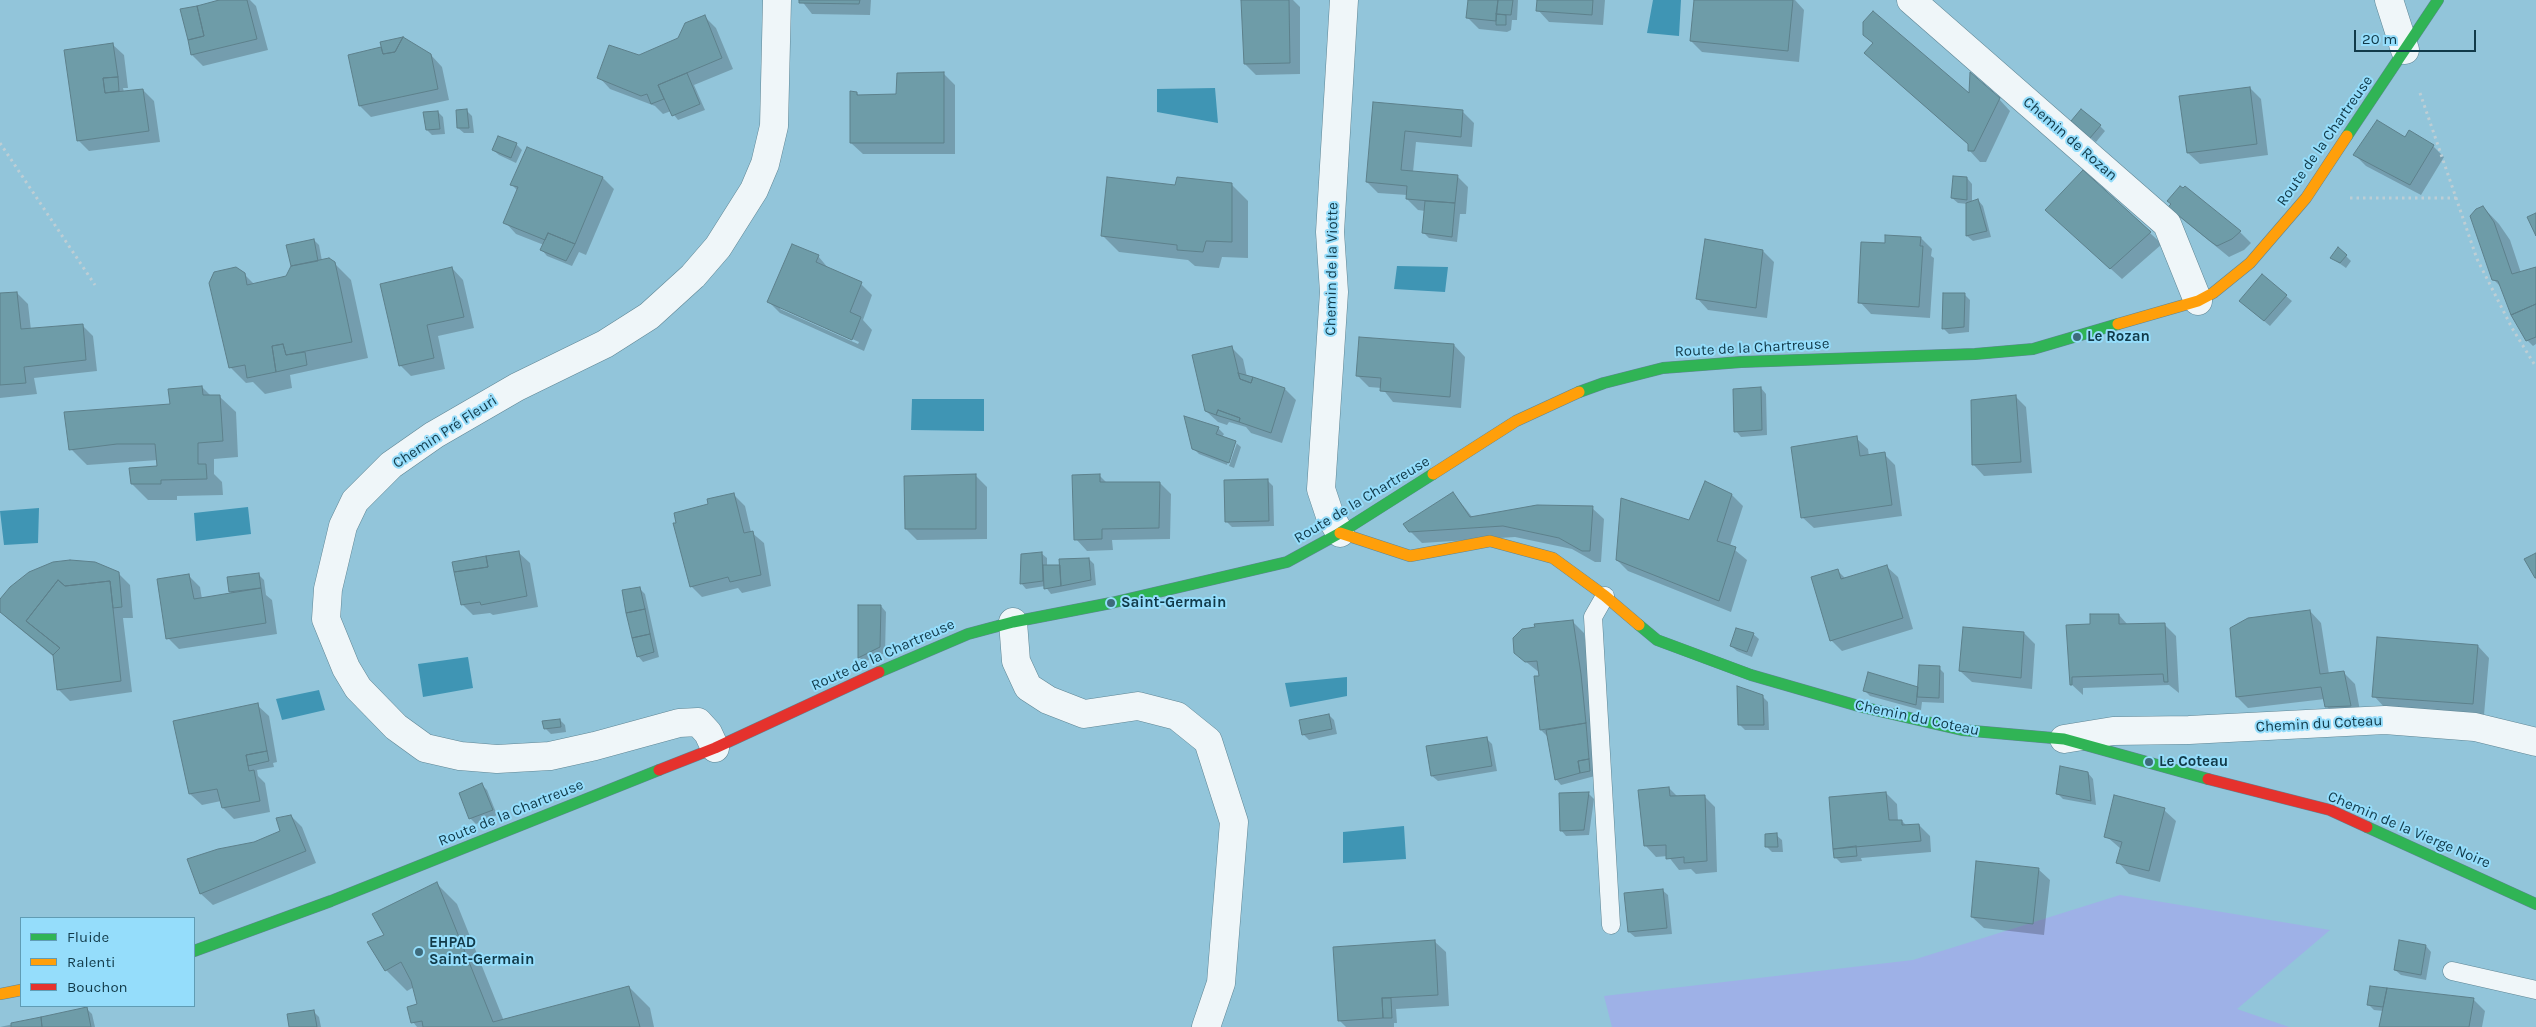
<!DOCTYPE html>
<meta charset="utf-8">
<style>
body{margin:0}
#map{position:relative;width:2536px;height:1027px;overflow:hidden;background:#92c5da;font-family:Karla,sans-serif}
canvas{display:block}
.legend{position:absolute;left:20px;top:917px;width:175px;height:90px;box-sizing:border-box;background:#95ddfb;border:1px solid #609cb4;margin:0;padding:6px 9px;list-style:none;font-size:15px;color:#113a49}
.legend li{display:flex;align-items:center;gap:10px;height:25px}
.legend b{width:25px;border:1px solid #609cb4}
.scale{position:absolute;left:2354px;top:30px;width:122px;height:22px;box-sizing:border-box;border:2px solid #113a49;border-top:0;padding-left:6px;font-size:15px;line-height:18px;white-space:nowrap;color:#113a49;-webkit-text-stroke:4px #95ddfb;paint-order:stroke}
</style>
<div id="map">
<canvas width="2536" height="1027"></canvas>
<ul class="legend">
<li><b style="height:6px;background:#30b455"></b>Fluide</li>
<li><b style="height:6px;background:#ff9f0a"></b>Ralenti</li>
<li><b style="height:6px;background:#e5322d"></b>Bouchon</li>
</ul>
<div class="scale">20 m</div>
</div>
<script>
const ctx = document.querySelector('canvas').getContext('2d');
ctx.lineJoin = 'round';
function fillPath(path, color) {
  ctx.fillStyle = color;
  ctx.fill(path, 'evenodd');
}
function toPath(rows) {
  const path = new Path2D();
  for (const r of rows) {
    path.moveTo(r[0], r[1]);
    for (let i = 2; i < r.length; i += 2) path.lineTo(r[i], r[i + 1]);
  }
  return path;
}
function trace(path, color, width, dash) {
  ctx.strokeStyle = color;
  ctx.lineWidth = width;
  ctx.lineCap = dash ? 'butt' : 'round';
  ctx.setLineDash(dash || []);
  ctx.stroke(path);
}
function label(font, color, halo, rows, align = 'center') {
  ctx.font = font + ' Karla,sans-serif';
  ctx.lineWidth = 4;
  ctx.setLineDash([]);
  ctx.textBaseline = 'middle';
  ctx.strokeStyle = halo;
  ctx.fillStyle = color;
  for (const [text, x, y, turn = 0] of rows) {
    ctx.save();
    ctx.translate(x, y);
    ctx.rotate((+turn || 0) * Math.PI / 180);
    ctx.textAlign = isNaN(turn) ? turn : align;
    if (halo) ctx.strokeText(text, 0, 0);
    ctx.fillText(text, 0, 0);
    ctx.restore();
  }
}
const green = toPath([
 [2120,895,2330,930,2237,1009,2289,1027,1612,1027,1604,996,1913,960]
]);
const water = toPath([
 [1653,0,1681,0,1679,36,1647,33],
 [1215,88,1218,123,1157,112,1157,89],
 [1397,266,1448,267,1445,292,1394,289],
 [912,399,984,399,984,431,911,430],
 [248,507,251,534,196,541,194,513],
 [39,508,38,543,4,545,0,511],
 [468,657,473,688,423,697,418,664],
 [1347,677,1347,696,1290,707,1285,683],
 [319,690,325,710,282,720,276,699],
 [1404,826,1406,859,1343,863,1343,832]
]);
const shadow = toPath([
 [225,0,250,0,256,6,268,50,203,66,192,55],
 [801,0,871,0,870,15,812,14],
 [1242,0,1293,0,1300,7,1300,74,1256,75,1245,64],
 [1469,0,1518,0,1517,20,1512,20,1511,30,1507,32,1479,29,1467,17],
 [1538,0,1605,0,1603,25,1549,22,1538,10],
 [1696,0,1795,0,1804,10,1799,62,1702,52,1691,41],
 [705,17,716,28,733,69,694,85,705,110,678,120,671,111,663,114,655,106,610,89,599,77,639,56,679,39],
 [112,44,124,55,128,88,123,88,124,92,143,90,154,101,160,142,89,151,78,140],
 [381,48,384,52,431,55,442,67,449,100,371,117,360,106],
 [1877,64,1970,96,1999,99,2010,111,1986,162,1980,162,1969,150,1969,145],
 [944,74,955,85,955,154,863,154,851,143,857,93,859,96,898,95],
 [2250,88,2261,99,2268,155,2200,164,2188,153,2180,97],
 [1374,104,1462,111,1474,123,1472,147,1416,142,1413,172,1457,176,1468,187,1466,214,1460,214,1457,242,1429,238,1423,232,1425,211,1418,210,1407,199,1407,195,1378,193,1367,182],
 [467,111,472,116,474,133,464,133,458,128],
 [438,112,443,117,445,134,432,135,427,130],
 [2100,126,2105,131,2096,142,2078,127],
 [2406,139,2433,146,2444,157,2421,195,2366,166,2355,155],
 [516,144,522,150,516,163,499,155,493,150],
 [527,148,603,178,614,189,586,255,579,252,572,266,547,256,542,250,544,245,516,234,505,222,518,191,512,185],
 [2083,172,2162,244,2122,279,2058,221],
 [1967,178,1972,184,1972,203,1978,200,1983,206,1991,237,1973,241,1967,236,1968,204,1958,203,1952,198],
 [1231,184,1248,201,1248,258,1222,257,1219,268,1195,266,1188,260,1119,252,1102,235,1176,187],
 [2185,187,2240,232,2251,243,2244,250,2229,257,2181,218,2169,207],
 [2483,207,2499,224,2510,240,2521,273,2536,268,2536,344,2533,346,2527,340,2502,288,2493,279],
 [1921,238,1932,249,1931,256,1934,258,1930,318,1871,314,1860,302,1887,244],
 [314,240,319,245,322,261,334,263,351,280,368,358,290,375,292,388,265,394,253,382,246,383,230,367,244,274,254,284,286,278],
 [1763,251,1774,262,1767,318,1708,310,1697,298],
 [818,256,829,269,861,284,872,295,863,320,872,330,864,351,780,313,769,302],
 [780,307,859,342,858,344,780,309],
 [2346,256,2351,261,2346,268,2332,258],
 [452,268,463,280,474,328,438,336,445,369,411,376,400,365],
 [17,293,28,304,31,330,82,325,93,336,97,371,34,378,37,394,0,398,0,294],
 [1964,294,1970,300,1969,332,1949,334,1943,328],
 [2286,296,2292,301,2270,326,2246,306],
 [1454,345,1465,357,1461,408,1393,402,1382,388,1369,387,1358,376],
 [1232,348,1243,359,1247,377,1285,389,1296,400,1282,443,1251,433,1246,427,1229,422,1227,425,1218,422,1206,411],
 [202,387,211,396,219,396,236,412,238,457,214,459,214,474,222,482,223,495,177,496,177,500,148,500,132,484,158,467,158,460,87,465,71,449,171,405],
 [1761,388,1766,394,1767,435,1741,437,1736,431],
 [2015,396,2026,407,2032,473,1984,476,1973,464],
 [1218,428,1224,434,1222,437,1235,442,1241,447,1234,468,1229,466,1237,443,1234,443,1227,465,1199,454,1193,448],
 [1856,438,1868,449,1869,456,1884,454,1895,465,1902,516,1814,528,1802,517],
 [1099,475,1108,484,1160,483,1171,494,1170,539,1112,540,1113,550,1087,551,1076,539],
 [976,476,987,487,987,539,917,540,906,529],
 [1267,480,1273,486,1274,526,1232,527,1227,522],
 [1706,482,1732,495,1743,506,1730,546,1747,560,1731,612,1628,571,1617,560,1689,521],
 [1453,493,1473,518,1592,508,1604,519,1601,562,1595,562,1572,549,1515,537,1422,543,1410,531],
 [734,495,745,506,751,532,764,543,771,586,742,593,738,588,702,597,691,586,710,505],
 [518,552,530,563,538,607,493,615,490,613,473,615,462,604],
 [1041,553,1047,558,1047,566,1061,566,1089,559,1094,564,1096,585,1051,594,1045,586,1026,589,1021,583],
 [1886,566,1898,577,1913,629,1842,651,1831,640,1837,570,1846,579],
 [118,573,130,585,133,618,123,618,132,692,70,701,58,689,54,657,8,619,0,611,0,603],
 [258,574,264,580,266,595,272,600,277,634,179,649,168,638,189,576,200,587,202,599,232,594,230,592],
 [639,588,645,594,659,657,643,662,638,656],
 [881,606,886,612,885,653,864,662,859,657],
 [2310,611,2321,623,2329,674,2344,673,2355,684,2361,716,2338,717,2326,706,2325,699,2248,708,2237,697],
 [2119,615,2128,625,2164,624,2176,636,2179,693,2169,685,2083,688,2083,695,2071,684,2068,626,2091,626],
 [1573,622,1584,633,1592,686,1596,734,1591,735,1595,776,1561,785,1556,779,1548,737,1541,730,1536,677,1540,677,1540,673,1515,653],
 [2024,633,2035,644,2032,689,1972,682,1960,671],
 [1753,634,1759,639,1752,657,1737,651,1731,646],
 [2478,646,2489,658,2484,715,2385,708,2374,696],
 [1939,668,1944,673,1944,703,1922,702,1921,710,1870,696,1864,690,1919,688],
 [1762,696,1768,702,1769,730,1745,730,1739,724],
 [257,705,269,716,277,762,273,763,274,767,257,770,258,776,265,783,270,812,234,819,223,808,221,801,202,805,190,794],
 [1329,715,1334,720,1337,734,1309,740,1303,734],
 [560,720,565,725,566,732,551,734,545,728],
 [1486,738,1492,744,1497,771,1438,781,1432,776],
 [2088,773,2093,779,2096,805,2063,799,2057,793],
 [482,785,487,790,497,815,476,824,471,819,460,794],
 [1669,788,1678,797,1704,796,1715,807,1717,872,1696,874,1691,869,1679,870,1668,856,1656,857,1645,845],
 [1886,793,1897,804,1898,821,1902,821,1907,826,1919,825,1930,836,1931,852,1861,858,1862,861,1841,863,1835,857],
 [1560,794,1589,794,1594,799,1589,835,1566,836,1561,830],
 [2164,810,2176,821,2160,882,2129,874,2118,862,2121,849,2106,836],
 [291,816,302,827,316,863,213,905,201,894,189,860,255,843,282,832],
 [1776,835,1782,840,1783,852,1772,852,1767,847],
 [2038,869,2050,880,2044,935,1984,928,1972,917],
 [436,883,457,904,504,1021,629,987,650,1008,654,1027,417,1027,413,1022,419,1005,414,987,407,991,386,970,386,935],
 [1662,890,1668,895,1672,934,1635,937,1629,932],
 [1434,941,1446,952,1449,1006,1396,1009,1397,1023,1394,1023,1394,1027,1346,1027,1339,1020],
 [2426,946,2431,952,2426,980,2401,975,2395,970],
 [2371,987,2474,1000,2485,1011,2482,1027,2380,1027,2383,1011,2374,1010,2369,1005],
 [86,1008,92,1014,95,1027,0,1027],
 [314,1012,319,1017,321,1027,290,1027]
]);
const building = toPath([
 [219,0,247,0,257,39,191,55,188,40,204,36,197,6,219,0],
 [799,0,860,0,859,4,799,3,799,0],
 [1241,0,1289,0,1290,63,1244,64,1241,0],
 [1468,0,1498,0,1496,21,1466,18,1468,0],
 [1498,0,1513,0,1511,15,1496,14,1498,0],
 [1537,0,1593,0,1592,15,1536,11,1537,0],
 [1694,0,1793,0,1788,51,1690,41,1694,0],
 [197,6,204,36,188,40,180,9,197,6],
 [1873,11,1969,93,1970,72,2000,98,1974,151,1968,151,1968,144,1864,53,1873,43,1863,35,1863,22,1873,11],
 [1496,14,1506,15,1506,25,1496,25,1496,14],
 [705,15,722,58,658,85,664,99,651,104,647,94,641,96,597,78,609,45,639,55,678,38,685,23,705,15],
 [403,37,395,52,383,54,380,42,403,37],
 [403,37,431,54,438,89,359,106,348,55,381,47,383,54,395,52,403,37],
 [113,43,118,77,103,78,105,93,143,89,149,131,77,141,64,50,113,43],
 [944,72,944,143,850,143,850,91,857,92,857,95,896,94,897,73,944,72],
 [687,73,700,104,672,116,658,85,687,73],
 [118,77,119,91,105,93,103,78,118,77],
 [2250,87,2257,144,2187,153,2179,96,2250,87],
 [1373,102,1463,110,1461,137,1405,131,1401,170,1458,175,1455,203,1406,199,1407,186,1366,182,1373,102],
 [467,109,469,128,457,128,456,110,467,109],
 [2081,109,2101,125,2090,138,2071,121,2081,109],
 [438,111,440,129,426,130,423,112,438,111],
 [2377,120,2405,137,2409,130,2434,145,2410,185,2353,155,2377,120],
 [498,136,517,143,511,158,492,150,498,136],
 [527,147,603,177,575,244,548,233,545,240,503,223,518,187,510,185,527,147],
 [2083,170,2151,232,2110,269,2045,210,2083,170],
 [1953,176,1967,177,1967,200,1951,198,1953,176],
 [1107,177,1175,185,1177,177,1232,183,1232,242,1206,241,1203,252,1177,250,1177,245,1101,236,1107,177],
 [2180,186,2183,188,2185,186,2241,231,2232,239,2217,246,2210,241,2168,207,2171,204,2167,201,2180,186],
 [1978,199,1987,231,1966,236,1966,203,1978,199],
 [1425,201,1455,203,1452,237,1422,233,1425,201],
 [2483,206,2494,222,2512,274,2536,267,2536,304,2511,315,2498,281,2492,280,2470,216,2476,209,2483,206],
 [2536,213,2536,236,2527,217,2536,213],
 [548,233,575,244,566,261,540,250,548,233],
 [1885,235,1921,237,1920,246,1923,246,1919,307,1858,303,1861,242,1885,243,1885,235],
 [314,239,318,261,291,266,286,245,314,239],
 [1705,239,1763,250,1756,308,1696,299,1705,239],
 [792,244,819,255,816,262,862,282,850,312,861,317,852,340,767,302,792,244],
 [2338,247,2347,255,2340,263,2330,258,2338,247],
 [329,258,335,262,352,342,286,355,283,344,272,346,276,372,247,378,245,365,229,368,209,283,214,272,236,267,245,273,247,285,286,276,291,266,329,258],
 [452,267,464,317,427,325,434,358,399,366,380,284,452,267],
 [2262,274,2287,295,2264,321,2239,301,2262,274],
 [17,292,21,329,83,324,86,360,24,367,26,383,0,385,0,293,17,292],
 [1943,293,1965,293,1964,327,1942,329,1943,293],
 [2536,304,2536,337,2526,341,2511,315,2536,304],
 [1359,337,1454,344,1450,397,1380,391,1381,378,1356,376,1359,337],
 [283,344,286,355,305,352,307,365,276,372,272,346,283,344],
 [1232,346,1240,379,1251,383,1253,377,1285,388,1271,433,1239,422,1240,418,1218,410,1216,415,1205,411,1192,355,1232,346],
 [1238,373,1253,377,1251,383,1240,379,1238,373],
 [202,386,203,395,220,395,223,441,198,443,198,464,206,464,207,479,161,480,161,484,131,484,129,468,157,466,155,444,117,444,69,450,64,412,170,404,168,389,202,386],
 [1761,387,1762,430,1734,432,1733,389,1761,387],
 [2016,395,2021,462,1972,465,1971,400,2016,395],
 [1218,410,1240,418,1239,422,1216,415,1218,410],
 [1184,416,1219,427,1216,434,1236,441,1229,463,1192,449,1184,416],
 [1857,436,1860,456,1885,452,1892,505,1801,518,1791,447,1857,436],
 [976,474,976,529,905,529,904,476,976,474],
 [1100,474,1100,482,1160,482,1159,528,1102,529,1102,539,1074,540,1072,475,1100,474],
 [1268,479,1269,521,1225,522,1224,480,1268,479],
 [1705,481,1732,494,1717,541,1736,547,1719,601,1616,560,1621,498,1689,520,1705,481],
 [1453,492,1470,517,1537,505,1593,506,1590,551,1582,551,1559,538,1503,526,1409,532,1403,524,1453,492],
 [734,493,744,533,753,531,761,575,730,582,728,577,690,587,673,523,676,523,674,513,708,504,707,499,734,493],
 [519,551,527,596,481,605,480,602,461,605,454,572,488,567,486,556,519,551],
 [1042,552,1043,581,1020,584,1021,554,1042,552],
 [2536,553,2536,578,2535,578,2524,559,2536,553],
 [486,556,488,567,454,572,452,562,486,556],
 [1089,558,1091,580,1061,586,1059,559,1089,558],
 [70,560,95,562,119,572,122,607,113,608,110,581,65,586,58,580,26,621,60,648,53,655,0,612,0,599,10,587,29,572,53,562,70,560],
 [1043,565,1060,565,1061,586,1044,589,1043,565],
 [1887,565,1903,618,1830,641,1811,577,1838,569,1841,579,1887,565],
 [259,573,261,588,229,592,227,577,259,573],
 [189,574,194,599,261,588,266,623,166,639,157,579,189,574],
 [58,580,65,586,110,581,121,681,57,690,53,655,60,648,26,621,58,580],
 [640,587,645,609,626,613,622,590,640,587],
 [858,605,881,605,880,647,858,658,858,605],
 [645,609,650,634,632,638,626,613,645,609],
 [2310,610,2320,674,2344,671,2351,706,2325,707,2321,687,2236,697,2230,628,2248,618,2310,610],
 [2090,614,2119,614,2119,624,2165,623,2168,682,2164,682,2163,674,2072,677,2072,685,2070,685,2066,625,2090,624,2090,614],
 [1573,620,1581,674,1586,723,1540,730,1534,676,1539,676,1537,661,1525,662,1514,653,1513,638,1522,629,1535,627,1534,624,1573,620],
 [1963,627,2024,632,2021,678,1959,671,1963,627],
 [1736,628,1754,633,1747,652,1730,646,1736,628],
 [650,634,654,652,637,657,632,638,650,634],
 [2377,637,2478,645,2473,704,2372,697,2377,637],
 [1919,665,1940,666,1939,698,1917,697,1919,665],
 [1868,672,1918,687,1916,705,1863,691,1868,672],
 [1737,686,1763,695,1764,725,1738,725,1737,686],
 [258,703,267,751,246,755,249,771,254,770,260,801,222,808,217,789,189,794,173,721,258,703],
 [1329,714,1332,729,1302,735,1299,720,1329,714],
 [560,719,561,727,544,729,542,721,560,719],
 [1586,723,1589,759,1578,761,1580,773,1555,780,1546,730,1586,723],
 [1487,737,1492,766,1431,776,1426,746,1487,737],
 [267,751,269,761,248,766,246,755,267,751],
 [1589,759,1590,771,1580,773,1578,761,1589,759],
 [2060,766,2088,772,2091,801,2056,794,2060,766],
 [482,783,493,810,469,819,459,793,482,783],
 [1669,787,1670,796,1705,795,1707,861,1684,863,1684,857,1666,859,1666,845,1644,846,1638,790,1669,787],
 [1589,792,1584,830,1560,831,1559,793,1589,792],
 [1886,792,1889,820,1902,820,1902,825,1919,824,1921,841,1833,849,1829,797,1886,792],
 [2114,795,2165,808,2149,871,2116,863,2122,842,2104,837,2114,795],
 [291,815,306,851,200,894,187,859,218,849,254,842,280,831,276,818,291,815],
 [1777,833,1778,847,1765,847,1765,834,1777,833],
 [1856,846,1857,856,1834,858,1833,849,1856,846],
 [1976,861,2039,868,2033,924,1971,917,1976,861],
 [437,882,493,1022,629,986,640,1027,423,1027,422,1021,411,1023,407,1007,417,1004,411,981,401,962,385,971,367,942,384,935,372,914,437,882],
 [1663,889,1667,928,1628,932,1624,893,1663,889],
 [1435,940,1438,995,1382,998,1383,1018,1338,1021,1333,947,1435,940],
 [2399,940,2426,945,2421,975,2394,970,2399,940],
 [2370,986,2387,988,2383,1007,2367,1005,2370,986],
 [2387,988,2474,998,2469,1027,2379,1027,2387,988],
 [1382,998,1391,998,1392,1018,1383,1018,1382,998],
 [87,1007,91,1027,42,1027,41,1017,87,1007],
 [314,1010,317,1027,289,1027,287,1014,314,1010],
 [41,1017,42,1027,11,1027,11,1023,41,1017]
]);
const path = toPath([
 [2420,93,2477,259,2512,328,2536,367],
 [0,143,95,285],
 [2350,198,2457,198]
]);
const lane = toPath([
 [1605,596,1593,617,1611,925],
 [2452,971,2536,990]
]);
const street = toPath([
 [1911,0,2167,224,2198,301],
 [2389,0,2405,50],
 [1340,533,1330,516,1321,489,1334,292,1330,232,1344,0],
 [1013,622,1016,661,1028,687,1048,700,1084,714,1138,706,1177,716,1208,741,1234,822,1221,983,1206,1027],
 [2064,739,2113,731,2189,730,2385,720,2475,727,2536,742],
 [715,748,708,733,698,722,679,723,595,746,550,756,497,759,460,756,425,748,396,727,358,688,346,668,326,619,328,589,343,526,355,501,391,465,434,435,517,387,605,344,649,316,693,276,718,247,754,190,765,164,774,126,777,0]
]);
const fast = toPath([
 [2347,136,2438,0],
 [1579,392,1604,383,1663,368,1741,362,1975,354,2033,349,2118,324],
 [1639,625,1657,640,1751,675,1862,707,1962,730,2064,739,2208,779],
 [879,672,968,634,1013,622,1111,603,1287,562,1340,533,1433,474],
 [2367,827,2536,904],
 [194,951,331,901,659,770]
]);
const slow = toPath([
 [2118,324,2198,301,2213,293,2250,263,2306,198,2347,136],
 [1433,474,1516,421,1579,392],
 [1340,533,1410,556,1490,541,1553,558,1605,596,1639,625],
 [0,994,21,990]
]);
const jam = toPath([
 [659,770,715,748,879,672],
 [2208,779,2330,810,2367,827]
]);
const markers = [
 [2077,337,5,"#3e6b7c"],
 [1111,603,5,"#3e6b7c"],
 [2149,762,5,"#3e6b7c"],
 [419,952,5,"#3e6b7c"]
];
const streetNames = [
 ["Chemin de Rozan",2070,139,41],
 ["Route de la Chartreuse",2325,141,-55],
 ["Chemin de la Viotte",1332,269,-89],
 ["Route de la Chartreuse",1752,348,-3],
 ["Chemin Pré Fleuri",445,432,-33],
 ["Route de la Chartreuse",1362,500,-31],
 ["Route de la Chartreuse",883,655,-24],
 ["Chemin du Coteau",1917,718,12],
 ["Chemin du Coteau",2319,724,-3],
 ["Route de la Chartreuse",511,813,-22],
 ["Chemin de la Vierge Noire",2409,830,23]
];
const poiNames = [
 ["Le Rozan",2087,337],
 ["Saint-Germain",1121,603],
 ["Le Coteau",2159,762],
 ["EHPAD",429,943],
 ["Saint-Germain",429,960]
];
fillPath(green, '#9eb1e7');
fillPath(water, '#3f95b4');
fillPath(shadow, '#0003');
fillPath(building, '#6e9ca8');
trace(building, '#5d808b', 1);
trace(lane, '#5e8594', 19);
trace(street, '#5e8594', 29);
trace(fast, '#5e8594', 12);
trace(slow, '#5e8594', 12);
trace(jam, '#5e8594', 12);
trace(path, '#bdced5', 3, [2.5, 4]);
trace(lane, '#eff6f9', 18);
trace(street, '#eff6f9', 28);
trace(fast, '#30b455', 11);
trace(slow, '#ff9f0a', 11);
trace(jam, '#e5322d', 11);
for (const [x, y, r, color] of markers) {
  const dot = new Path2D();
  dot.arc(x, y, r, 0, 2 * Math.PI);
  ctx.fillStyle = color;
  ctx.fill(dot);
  trace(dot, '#95ddfb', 2);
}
label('15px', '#113a49', '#95ddfb', streetNames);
label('bold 15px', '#113a49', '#95ddfb', poiNames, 'left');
</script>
